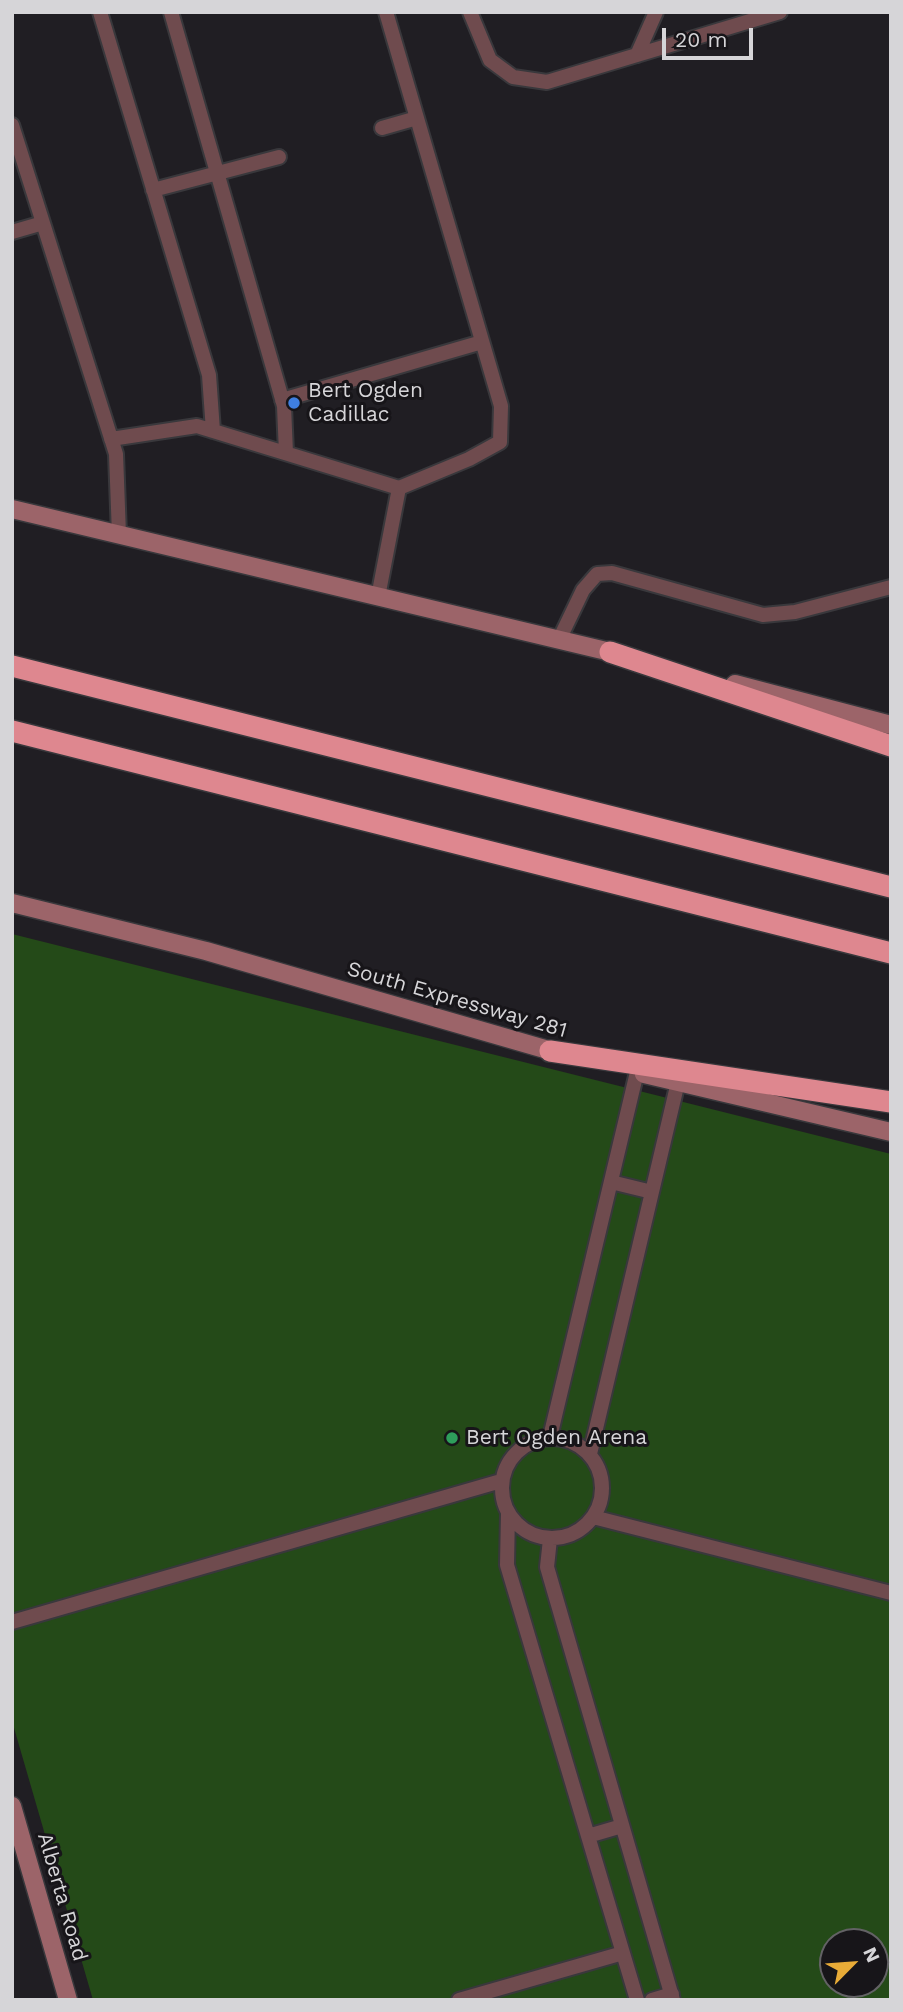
<!DOCTYPE html>
<style>
body{margin:0}
#map{position:relative;width:903px;height:2012px;overflow:hidden;background:#201e23;font-family:"Work Sans",sans-serif}
canvas{display:block}
.frame{position:absolute;inset:0;border:14px solid #d6d5d8;pointer-events:none}
.north{position:absolute;left:819px;top:1928px;width:70px;height:70px;box-sizing:border-box;background:#171519;border:2px solid #636265;border-radius:50%;rotate:65deg;font-size:19px;font-weight:700;line-height:28px;text-align:center;color:#d6d5d8}
.north::after{content:'';display:block;margin:auto;width:24px;height:32px;background:#e8ab37;clip-path:polygon(50% 0,100% 100%,50% 72%,0 100%)}
.scale{position:absolute;left:662px;top:28px;width:91px;height:32px;box-sizing:border-box;border:4px solid #d6d5d8;border-top:0;padding-left:9px;font-size:21px;line-height:24px;white-space:nowrap;color:#d6d5d8;-webkit-text-stroke:5px #171519;paint-order:stroke}
</style>
<div id="map">
<canvas width="903" height="2012"></canvas>
<div class="frame"></div>
<div class="north">N</div>
<div class="scale">20 m</div>
</div>
<script>
const ctx = document.querySelector('canvas').getContext('2d');
ctx.lineJoin = 'round';
function fillPath(path, color) {
  ctx.fillStyle = color;
  ctx.fill(path, 'evenodd');
}
function toPath(rows) {
  const path = new Path2D();
  for (const r of rows) {
    if (r.length === 3) {
      path.moveTo(r[0] + r[2], r[1]);
      path.arc(r[0], r[1], r[2], 0, 2 * Math.PI);
      continue;
    }
    path.moveTo(r[0], r[1]);
    for (let i = 2; i < r.length; i += 2) path.lineTo(r[i], r[i + 1]);
  }
  return path;
}
function trace(path, color, width, dash) {
  ctx.strokeStyle = color;
  ctx.lineWidth = width;
  ctx.lineCap = dash ? 'butt' : 'round';
  ctx.setLineDash(dash || []);
  ctx.stroke(path);
}
function label(font, color, halo, rows, align = 'center') {
  ctx.font = font + ' "Work Sans",sans-serif';
  ctx.lineWidth = 6;
  ctx.setLineDash([]);
  ctx.textBaseline = 'middle';
  ctx.strokeStyle = halo;
  ctx.fillStyle = color;
  for (const [text, x, y, turn = 0] of rows) {
    ctx.save();
    ctx.translate(x, y);
    ctx.rotate((+turn || 0) * Math.PI / 180);
    ctx.textAlign = isNaN(turn) ? turn : align;
    if (halo) ctx.strokeText(text, 0, 0);
    ctx.fillText(text, 0, 0);
    ctx.restore();
  }
}
const green = toPath([
 [12,934,891,1154,891,2000,93,2000,12,1721],
 [833,1942,875,1942,875,1984,833,1984]
]);
const lane = toPath([
 [100,12,209,375,213,431],
 [171,12,284,406,286,453],
 [386,12,501,406,500,442,469,459,399,488],
 [470,12,490,60,513,77,547,82,780,12],
 [637,55,656,12],
 [12,125,116,454,119,535],
 [382,128,417,118],
 [153,190,279,157],
 [12,232,43,223],
 [282,400,482,342],
 [111,439,197,426,399,488,378,597],
 [559,640,583,590,597,574,612,573,763,615,795,612,891,587],
 [611,1182,652,1192],
 [550,1437,637,1072],
 [552,1488,50],
 [590,1454,678,1082],
 [508,1513,507,1565,637,2000],
 [593,1517,891,1593],
 [550,1539,547,1567,673,2000],
 [12,1622,501,1481],
 [588,1836,622,1826],
 [459,2000,623,1953],
 [652,2000,672,1994]
]);
const secondary = toPath([
 [12,509,623,655],
 [735,684,891,725],
 [12,903,206,951,562,1054],
 [644,1074,891,1132],
 [12,1806,68,2000]
]);
const highway = toPath([
 [610,652,891,746],
 [12,666,891,887],
 [12,731,891,953],
 [550,1051,891,1102]
]);
const markers = [
 [294,403,7,"#3f7fe0"],
 [452,1438,7,"#2e9e5b"]
];
const poiNames = [
 ["Bert Ogden",308,391],
 ["Cadillac",308,415],
 ["Bert Ogden Arena",466,1438]
];
const streetNames = [
 ["South Expressway 281",457,1000,16],
 ["Alberta Road",62,1897,74]
];
fillPath(green, '#244a18');
trace(lane, '#39383c', 18);
trace(secondary, '#39383c', 21);
trace(highway, '#39383c', 24);
trace(lane, '#6f4b4e', 14);
trace(secondary, '#9c6469', 18);
trace(highway, '#de878f', 21);
for (const [x, y, r, color] of markers) {
  const dot = new Path2D();
  dot.arc(x, y, r, 0, 2 * Math.PI);
  ctx.fillStyle = color;
  ctx.fill(dot);
  trace(dot, '#171519', 2.5);
}
label('21px', '#d6d5d8', '#171519', poiNames, 'left');
label('21px', '#d6d5d8', '#171519', streetNames);
</script>
